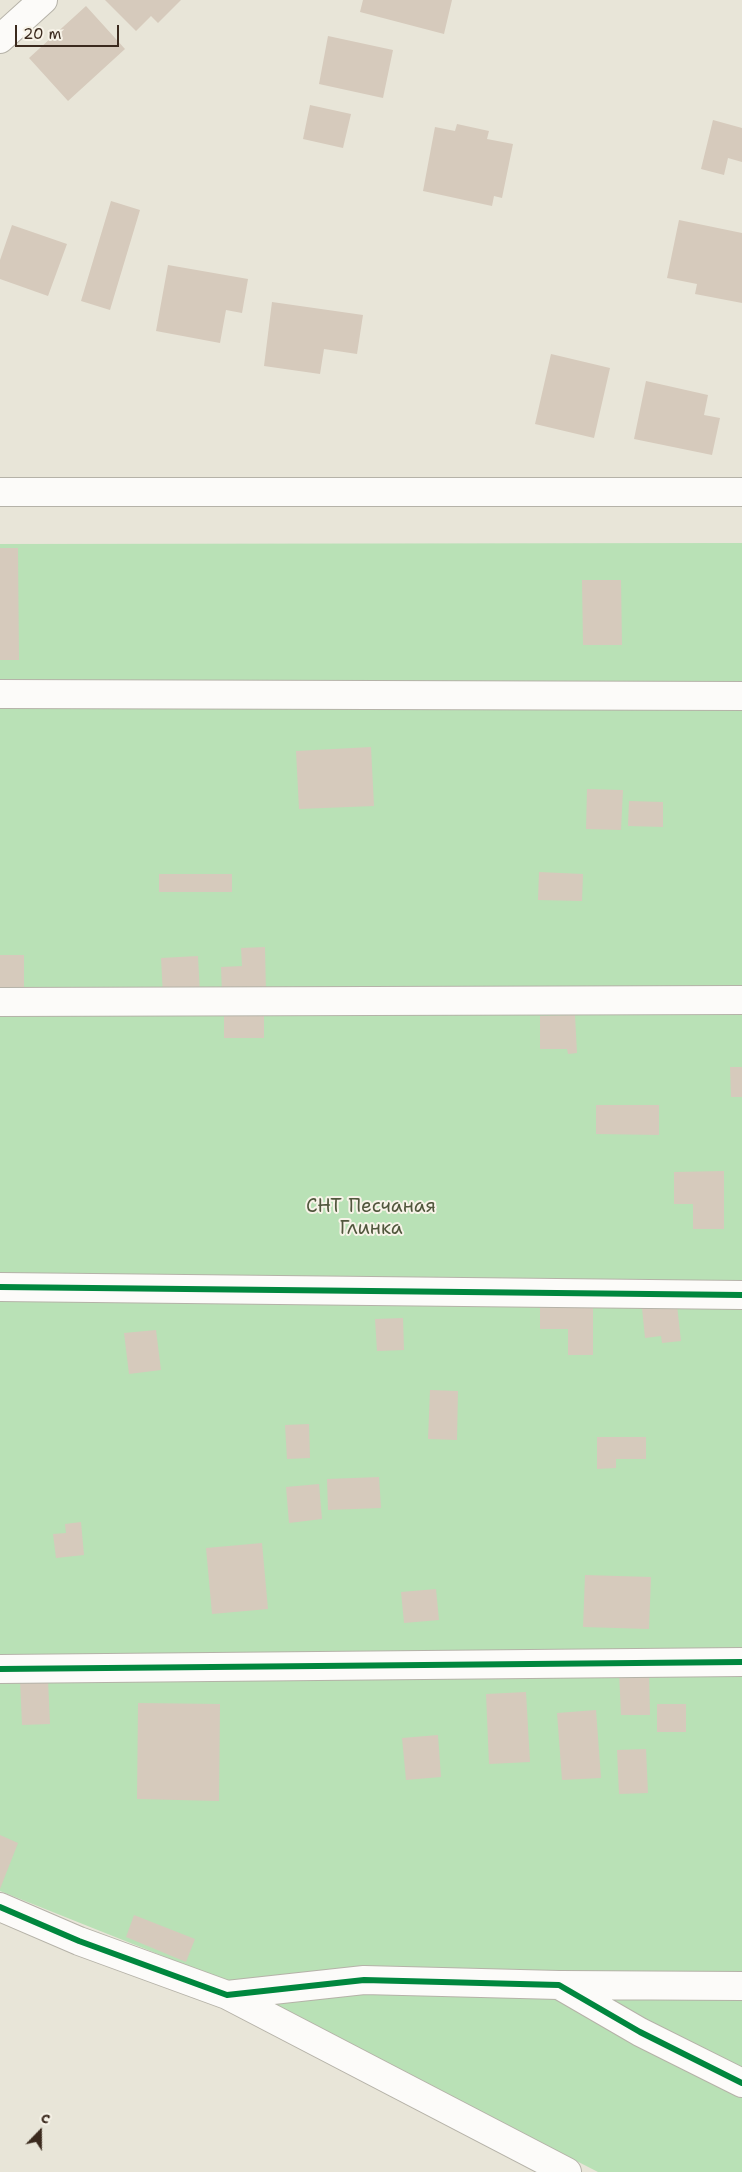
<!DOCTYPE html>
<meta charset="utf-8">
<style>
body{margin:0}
#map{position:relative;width:742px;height:2172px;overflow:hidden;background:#e8e5d8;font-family:"Shantell Sans",sans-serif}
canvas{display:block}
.north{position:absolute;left:15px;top:2107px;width:50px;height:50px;-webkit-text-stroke:4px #f7f3e8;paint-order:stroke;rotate:22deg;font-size:14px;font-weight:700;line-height:20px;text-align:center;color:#3b2a1e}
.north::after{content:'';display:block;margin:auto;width:18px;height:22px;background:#3b2a1e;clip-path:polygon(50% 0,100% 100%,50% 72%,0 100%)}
.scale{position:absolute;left:15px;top:25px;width:104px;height:22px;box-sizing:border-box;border:2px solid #3b2a1e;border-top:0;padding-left:6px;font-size:15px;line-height:18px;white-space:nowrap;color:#3b2a1e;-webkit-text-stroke:4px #f7f3e8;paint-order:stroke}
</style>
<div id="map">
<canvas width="742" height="2172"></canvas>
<div class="north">С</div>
<div class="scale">20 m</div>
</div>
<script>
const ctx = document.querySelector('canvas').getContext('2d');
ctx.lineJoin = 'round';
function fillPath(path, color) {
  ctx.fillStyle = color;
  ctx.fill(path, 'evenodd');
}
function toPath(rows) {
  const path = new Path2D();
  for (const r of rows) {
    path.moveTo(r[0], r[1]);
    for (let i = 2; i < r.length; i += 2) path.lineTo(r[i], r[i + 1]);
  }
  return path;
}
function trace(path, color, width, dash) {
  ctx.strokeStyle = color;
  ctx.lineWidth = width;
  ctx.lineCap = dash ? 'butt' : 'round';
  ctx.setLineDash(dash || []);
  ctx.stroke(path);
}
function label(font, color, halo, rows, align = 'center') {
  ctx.font = font + ' "Shantell Sans",sans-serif';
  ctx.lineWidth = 4;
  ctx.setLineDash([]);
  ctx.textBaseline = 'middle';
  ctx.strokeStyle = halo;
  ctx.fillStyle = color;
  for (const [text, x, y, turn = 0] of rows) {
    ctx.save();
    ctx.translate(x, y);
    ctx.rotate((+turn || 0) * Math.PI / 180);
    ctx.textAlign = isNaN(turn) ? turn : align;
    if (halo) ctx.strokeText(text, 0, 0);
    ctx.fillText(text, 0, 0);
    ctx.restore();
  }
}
const green = toPath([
 [742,543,742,2172,598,2172,223,1980,0,1891,0,544]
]);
const building = toPath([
 [105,0,181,0,158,23,151,16,136,31],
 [363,0,452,0,444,34,360,12],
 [86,6,125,49,68,101,29,58],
 [328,36,393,50,383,98,319,84],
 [310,105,351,114,343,148,303,139],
 [713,120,742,128,742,162,728,158,724,175,701,169],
 [457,124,489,131,487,139,513,144,502,198,494,196,492,206,423,191,435,127,455,131],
 [111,201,140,210,110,310,81,301],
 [679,220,742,233,742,303,695,294,697,284,667,278],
 [12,225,67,244,48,296,0,279,0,260],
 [168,265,248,279,242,313,226,310,220,343,156,331],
 [272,302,363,315,357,354,324,349,320,374,264,366],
 [551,354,610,368,594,438,535,424],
 [646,381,708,395,704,415,720,418,712,455,634,439],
 [0,548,18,548,19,660,0,660],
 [582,580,621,580,622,645,583,645],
 [371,747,374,806,299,809,296,751],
 [587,789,623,790,621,830,586,829],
 [629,801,663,802,663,827,628,826],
 [539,872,583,874,582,901,538,900],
 [159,874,232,874,232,892,159,892],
 [265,947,266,993,222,994,221,967,242,966,241,948],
 [0,955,24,955,24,998,0,998],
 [198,956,200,994,163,996,161,958],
 [575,1015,577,1053,568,1054,567,1049,540,1049,540,1016],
 [224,1016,264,1016,264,1038,224,1038],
 [730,1067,742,1067,742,1097,731,1097],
 [596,1105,659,1105,659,1135,596,1134],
 [724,1171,724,1229,693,1229,693,1204,674,1204,674,1172],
 [677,1305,681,1341,662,1343,661,1336,645,1338,642,1308],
 [540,1307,593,1307,593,1355,568,1355,568,1329,540,1329],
 [403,1318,404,1350,377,1351,375,1319],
 [156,1330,161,1370,129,1374,124,1333],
 [430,1390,458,1391,457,1440,428,1439],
 [309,1424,310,1458,287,1459,285,1425],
 [597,1437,646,1437,646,1459,616,1459,616,1468,597,1469],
 [379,1477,381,1508,328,1510,327,1479],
 [319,1484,322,1519,289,1523,286,1487],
 [81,1522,84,1555,56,1558,53,1534,66,1533,65,1524],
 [262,1543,268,1609,212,1614,206,1548],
 [585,1575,651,1577,649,1629,583,1627],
 [436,1589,439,1620,404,1623,401,1592],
 [649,1671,650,1715,621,1715,619,1672],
 [48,1679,50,1724,22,1725,20,1680],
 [526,1692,530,1762,489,1764,486,1694],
 [138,1703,220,1704,219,1801,137,1799],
 [657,1704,686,1704,686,1732,657,1732],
 [596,1710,601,1778,562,1780,557,1713],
 [438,1735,441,1777,406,1780,402,1738],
 [646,1749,648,1793,619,1794,617,1750],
 [0,1835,18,1843,0,1889],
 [134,1915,195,1939,186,1962,126,1937]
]);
const minor = toPath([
 [0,39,43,0],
 [0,492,742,492],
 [0,694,742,696],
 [0,1002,742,1000],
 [0,1287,742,1295],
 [0,1669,742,1662],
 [0,1907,79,1941,227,1995,364,1980,559,1985,640,2032,742,2083],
 [560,1985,742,1986],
 [227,1995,567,2172]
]);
const cycleway = toPath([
 [0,1287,742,1295],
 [0,1669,742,1662],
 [0,1907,79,1941,227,1995,364,1980,559,1985,640,2032,742,2083]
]);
const parkNames = [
 ["СНТ Песчаная",371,1207],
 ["Глинка",371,1229]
];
fillPath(green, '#b9e1b6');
fillPath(building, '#d6cabc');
trace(minor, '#b5b2a8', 30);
trace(minor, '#fcfbf9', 28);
trace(cycleway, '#00873e', 6);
label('19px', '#51573d', '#f7f3e8', parkNames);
</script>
